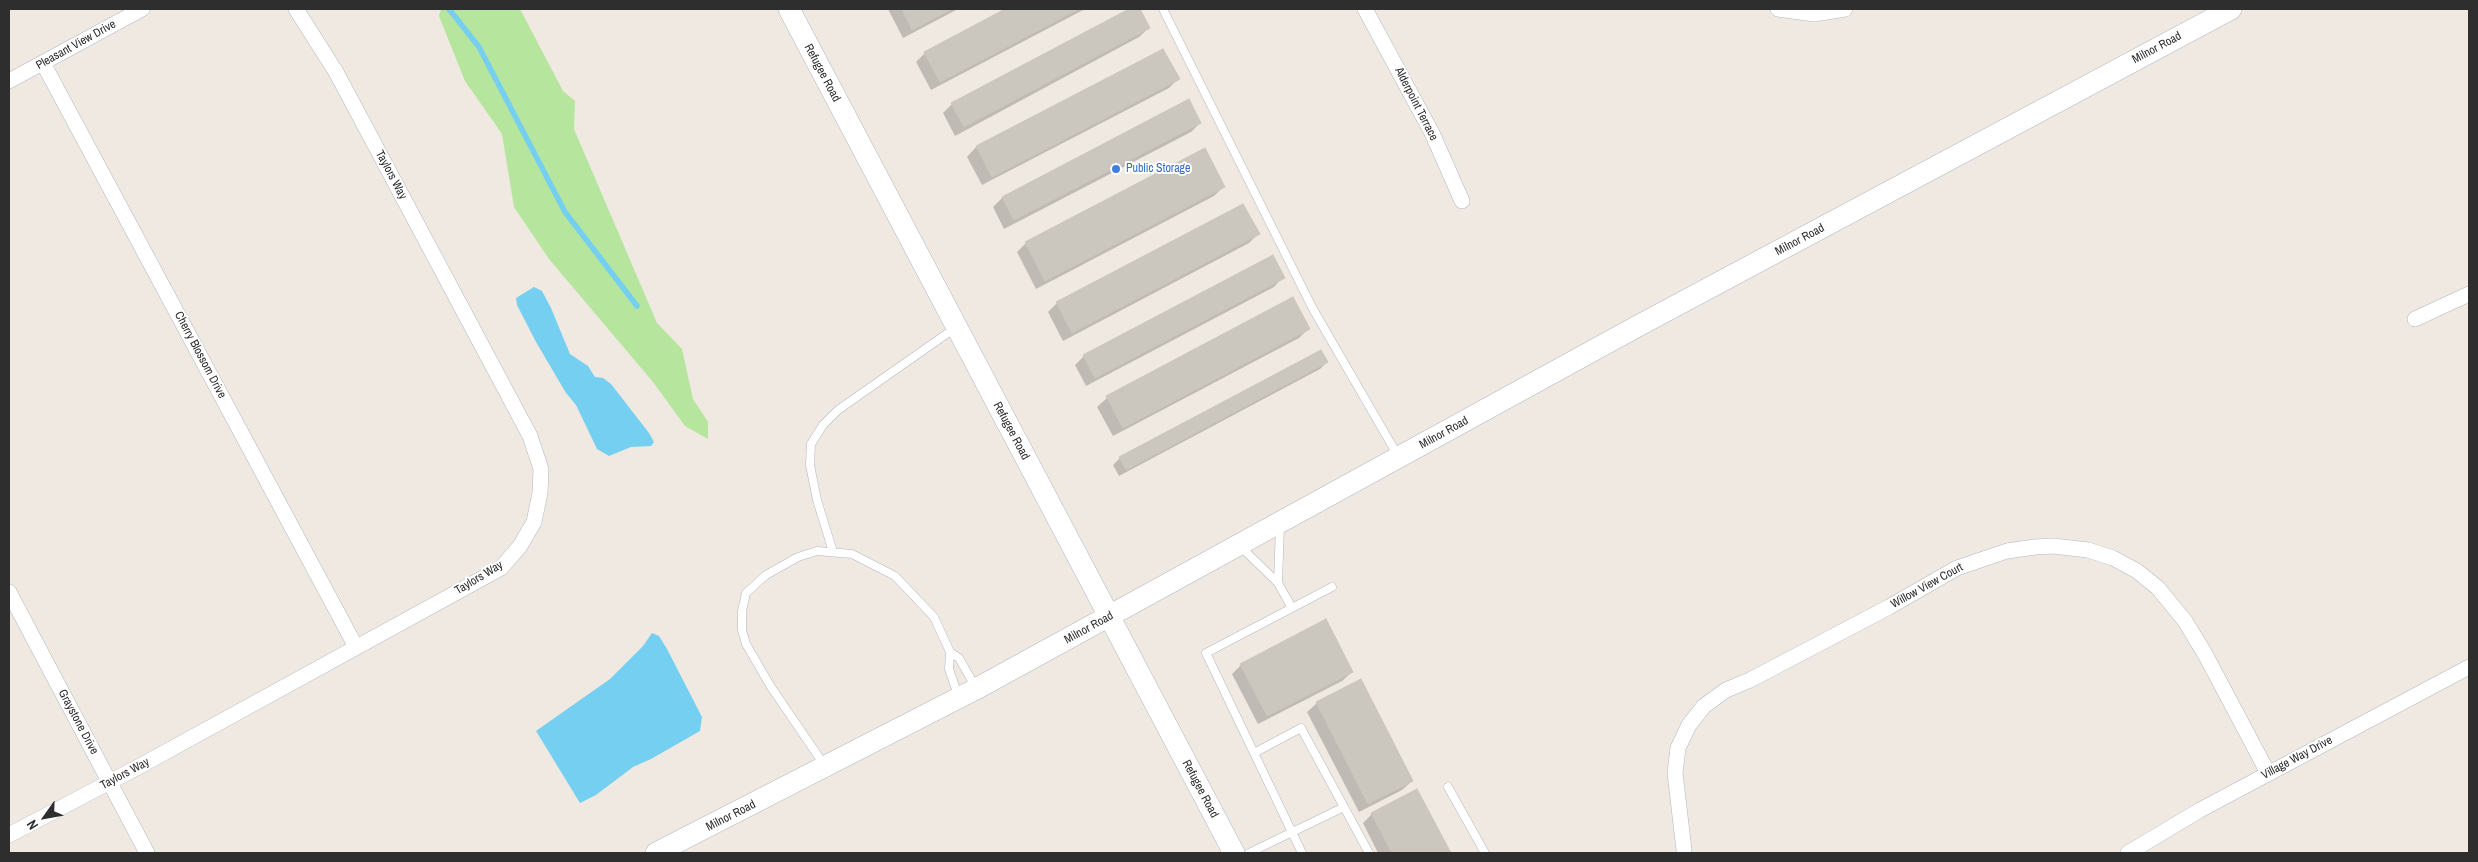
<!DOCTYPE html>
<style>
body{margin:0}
#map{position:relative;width:2478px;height:862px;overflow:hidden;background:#efe9e1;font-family:"Archivo Narrow",sans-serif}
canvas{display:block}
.frame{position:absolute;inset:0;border:10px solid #2e2e2e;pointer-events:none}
.north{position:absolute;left:20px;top:792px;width:50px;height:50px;-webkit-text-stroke:4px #fff;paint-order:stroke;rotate:238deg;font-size:14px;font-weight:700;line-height:20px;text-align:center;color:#2e2e2e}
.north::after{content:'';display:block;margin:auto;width:18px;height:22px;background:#2e2e2e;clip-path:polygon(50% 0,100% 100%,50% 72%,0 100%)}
</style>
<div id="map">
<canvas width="2478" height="862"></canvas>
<div class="frame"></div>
<div class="north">N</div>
</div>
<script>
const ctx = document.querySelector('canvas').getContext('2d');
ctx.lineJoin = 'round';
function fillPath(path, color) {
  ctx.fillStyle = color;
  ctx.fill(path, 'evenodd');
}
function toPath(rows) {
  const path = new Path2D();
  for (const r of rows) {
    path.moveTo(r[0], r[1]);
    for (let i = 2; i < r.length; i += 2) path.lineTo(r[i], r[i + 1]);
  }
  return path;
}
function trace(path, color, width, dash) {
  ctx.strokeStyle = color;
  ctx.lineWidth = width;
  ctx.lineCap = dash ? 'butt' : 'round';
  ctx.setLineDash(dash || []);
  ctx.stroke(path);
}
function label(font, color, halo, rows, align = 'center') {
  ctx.font = font + ' "Archivo Narrow",sans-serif';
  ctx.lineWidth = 4;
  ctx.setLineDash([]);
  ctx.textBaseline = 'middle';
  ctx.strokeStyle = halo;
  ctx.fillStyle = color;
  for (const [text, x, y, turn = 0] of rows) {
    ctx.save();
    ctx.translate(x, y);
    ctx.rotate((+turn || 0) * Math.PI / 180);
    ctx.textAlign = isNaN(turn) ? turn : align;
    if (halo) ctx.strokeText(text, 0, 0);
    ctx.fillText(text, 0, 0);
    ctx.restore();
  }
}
const green = toPath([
 [441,9,520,9,563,91,575,101,574,129,657,323,682,349,693,399,708,422,708,439,685,426,653,382,549,259,514,207,502,134,465,81,439,16]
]);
const water = toPath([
 [534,287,542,291,551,308,570,354,588,366,595,377,603,378,611,384,649,433,654,442,651,446,631,447,609,456,597,449,576,405,566,393,536,342,517,305,516,298],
 [652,633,659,636,667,649,702,717,700,731,651,759,633,767,596,795,580,803,536,731,610,679,643,646]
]);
const shadow = toPath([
 [888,9,958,9,903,38],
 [1008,9,1085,9,931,90,916,62,925,53],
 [1132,9,1138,9,1149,28,1139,37,955,136,943,113,952,104],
 [1163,50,1178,79,1169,88,982,185,967,157,976,147],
 [1189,101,1200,123,1191,132,1004,229,993,207,1002,198],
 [1223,187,1214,196,1036,289,1017,252,1026,243],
 [1258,234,1249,243,1063,341,1048,312,1057,303],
 [1283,277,1274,287,1086,386,1075,365,1084,356],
 [1293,299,1308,329,1299,338,1113,436,1097,407,1107,398],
 [1321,351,1327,362,1320,369,1119,476,1113,465,1120,458],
 [1241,665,1352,672,1342,681,1258,724,1232,674],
 [1317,703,1412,781,1402,790,1359,812,1307,712],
 [1417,791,1450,853,1378,853,1363,823,1372,814]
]);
const stream = toPath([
 [449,9,479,47,565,212,637,306]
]);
const building = toPath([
 [902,9,952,9,912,30,902,9],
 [1005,9,1079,9,940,82,924,52,1005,9],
 [1129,9,1140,9,1150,28,964,127,951,103,1129,9],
 [1163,49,1180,79,992,177,976,146,1163,49],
 [1189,99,1201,123,1014,220,1002,197,1189,99],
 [1205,148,1225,187,1045,281,1025,242,1205,148],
 [1243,204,1260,234,1072,333,1056,302,1243,204],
 [1273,255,1285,278,1095,378,1083,355,1273,255],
 [1293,297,1310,329,1123,428,1106,396,1293,297],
 [1321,350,1328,362,1126,470,1119,457,1321,350],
 [1326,619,1353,672,1267,716,1240,664,1326,619],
 [1361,679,1413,781,1368,804,1316,702,1361,679],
 [1417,789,1451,853,1392,853,1371,813,1417,789]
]);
const lane = toPath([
 [1163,9,1313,309,1398,456],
 [1241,547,1278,583,1292,608],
 [833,552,817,500,810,465,811,444,823,425,838,410,955,328],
 [1278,583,1280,525],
 [1332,587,1206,653,1254,753,1301,728,1369,853],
 [950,652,959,658,976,688],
 [1254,753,1302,853],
 [825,766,771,687,746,644,742,630,742,611,746,593,766,575,798,557,817,551,852,554,895,576,934,617,950,652,949,669,958,695],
 [1448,787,1485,853],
 [1249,853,1344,807]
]);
const street = toPath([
 [1365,9,1432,133,1462,201],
 [1778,9,1814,14,1845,9],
 [43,63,356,647],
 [9,81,142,9],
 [2415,319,2469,294],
 [9,592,147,853],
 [9,835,140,766,501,568,520,546,534,522,540,493,541,469,530,436,336,72,296,9],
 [1684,850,1675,773,1678,748,1689,725,1704,706,1726,690,1750,680,1889,607,1957,568,2007,551,2035,547,2053,546,2088,550,2113,558,2137,571,2158,588,2185,621,2205,654,2268,773],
 [2128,853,2200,810,2469,667]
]);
const secondary = toPath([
 [789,9,1234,853],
 [656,853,976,689,1636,327,2231,9]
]);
const markers = [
 [1116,169,5,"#3f7fe0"]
];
const streetNames = [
 ["Pleasant View Drive",76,45,-29],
 ["Milnor Road",2157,48,-28],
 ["Refugee Road",822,73,62],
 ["Alderpoint Terrace",1416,104,63],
 ["Taylors Way",391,175,62],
 ["Milnor Road",1800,240,-28],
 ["Cherry Blossom Drive",200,355,62],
 ["Refugee Road",1011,431,62],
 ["Milnor Road",1444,433,-29],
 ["Taylors Way",479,578,-31],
 ["Willow View Court",1927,586,-29],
 ["Milnor Road",1089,628,-29],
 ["Graystone Drive",78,722,62],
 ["Village Way Drive",2297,758,-28],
 ["Taylors Way",125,774,-28],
 ["Refugee Road",1200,789,62],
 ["Milnor Road",731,816,-27]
];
const shopNames = [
 ["Public Storage",1126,169]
];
fillPath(green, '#b6e59e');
fillPath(water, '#75cff0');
fillPath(shadow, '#0003');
trace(stream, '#75cff0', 5.5);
fillPath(building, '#cbc7bf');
trace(building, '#cbc5ba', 1);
trace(lane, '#b4b7c1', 9);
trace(street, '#b4b7c1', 16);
trace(secondary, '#b4b7c1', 22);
trace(lane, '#fff', 8);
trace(street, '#fff', 15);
trace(secondary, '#fff', 21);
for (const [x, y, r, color] of markers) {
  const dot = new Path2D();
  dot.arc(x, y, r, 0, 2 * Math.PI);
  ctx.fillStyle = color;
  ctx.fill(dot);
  trace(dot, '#fff', 2);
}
label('12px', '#2e2e2e', '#fff', streetNames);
label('12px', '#366cbe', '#fff', shopNames, 'left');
</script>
